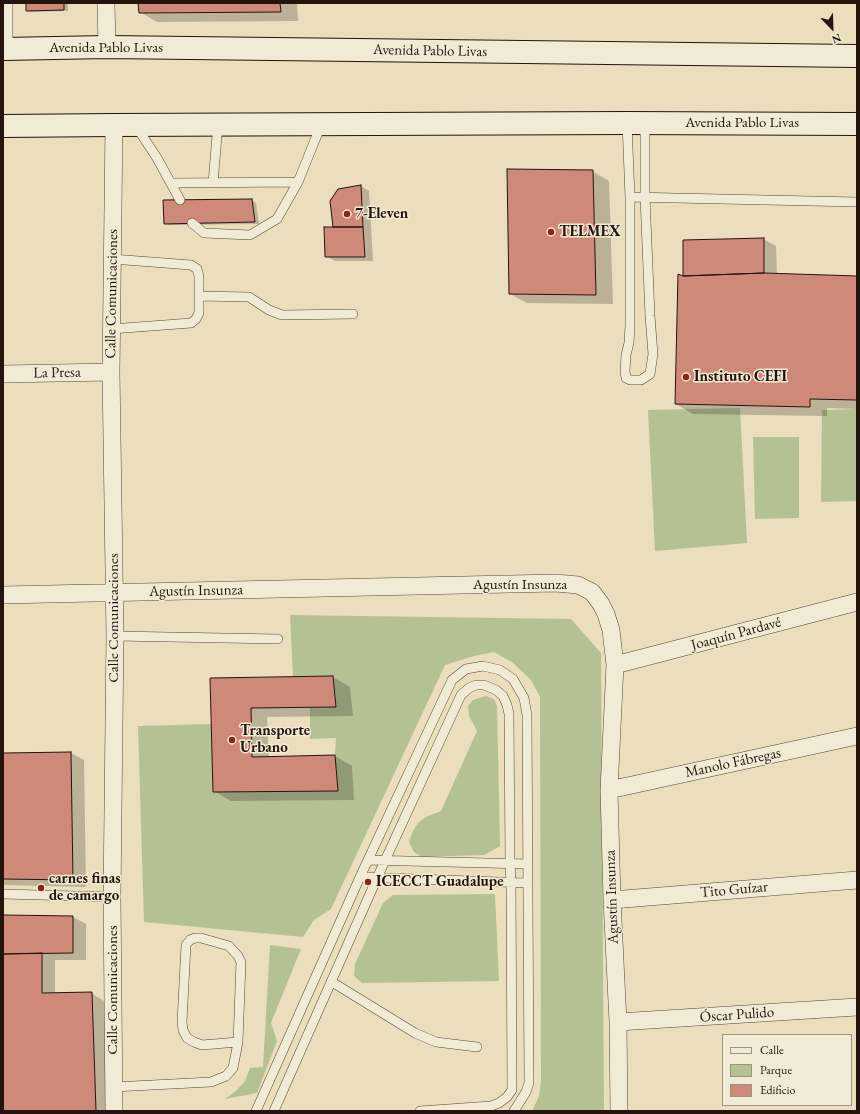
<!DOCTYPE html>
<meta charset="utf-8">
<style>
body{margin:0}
#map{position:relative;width:860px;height:1114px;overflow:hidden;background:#eadebd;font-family:"EB Garamond",serif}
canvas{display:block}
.frame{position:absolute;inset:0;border:4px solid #24140d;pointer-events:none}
.legend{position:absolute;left:722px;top:1034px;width:130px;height:72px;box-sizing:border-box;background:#f1ead4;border:1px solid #9f9484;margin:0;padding:5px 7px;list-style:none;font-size:12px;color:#24140d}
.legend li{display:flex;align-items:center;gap:8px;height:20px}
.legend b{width:20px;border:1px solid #9f9484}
.north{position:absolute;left:812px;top:8px;width:40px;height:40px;-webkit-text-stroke:3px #f1ead4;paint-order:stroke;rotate:157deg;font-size:11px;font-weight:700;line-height:16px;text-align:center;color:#24140d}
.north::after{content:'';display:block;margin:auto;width:14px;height:18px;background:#24140d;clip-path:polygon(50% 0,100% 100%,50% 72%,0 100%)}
</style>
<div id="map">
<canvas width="860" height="1114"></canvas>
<div class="frame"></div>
<ul class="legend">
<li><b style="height:5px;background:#f1ead4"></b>Calle</li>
<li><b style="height:11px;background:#b4c293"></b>Parque</li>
<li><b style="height:11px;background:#cf8978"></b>Edificio</li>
</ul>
<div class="north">N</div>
</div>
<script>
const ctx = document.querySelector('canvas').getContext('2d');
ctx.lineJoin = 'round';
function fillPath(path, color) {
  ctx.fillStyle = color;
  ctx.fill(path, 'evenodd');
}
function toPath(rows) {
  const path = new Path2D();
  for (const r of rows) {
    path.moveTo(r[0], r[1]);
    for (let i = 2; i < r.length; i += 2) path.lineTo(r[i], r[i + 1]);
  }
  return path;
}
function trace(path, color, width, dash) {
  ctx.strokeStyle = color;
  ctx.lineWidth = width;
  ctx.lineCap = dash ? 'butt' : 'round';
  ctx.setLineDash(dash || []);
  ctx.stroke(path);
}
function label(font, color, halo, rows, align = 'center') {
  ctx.font = font + ' "EB Garamond",serif';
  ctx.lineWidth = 3;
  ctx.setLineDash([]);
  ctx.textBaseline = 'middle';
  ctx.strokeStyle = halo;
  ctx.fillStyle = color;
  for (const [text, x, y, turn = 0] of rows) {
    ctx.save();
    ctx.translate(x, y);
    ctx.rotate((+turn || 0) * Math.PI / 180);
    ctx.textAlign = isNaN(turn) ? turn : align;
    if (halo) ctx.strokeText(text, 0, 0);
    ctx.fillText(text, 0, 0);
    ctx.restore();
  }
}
const green = toPath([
 [740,408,747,543,655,551,648,410],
 [857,409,857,501,821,502,822,410],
 [753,437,799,437,799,518,755,519],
 [290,615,571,619,601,653,604,1111,532,1111,539,1096,541,1082,540,697,531,680,513,663,494,652,474,656,445,665,331,909,314,920,303,937,144,922,138,726,211,724,213,792,338,791,335,755,336,738,310,739,310,708,336,707,334,676,293,676],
 [486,696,494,699,497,706,500,846,484,855,422,857,414,852,409,842,413,831,418,823,426,817,441,811,477,731,469,716,468,706,473,700],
 [495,894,499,981,362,983,354,976,355,964,383,903,393,895],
 [270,945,301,949,271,1023,277,1041,257,1093,225,1099,236,1091,245,1081,250,1068,263,1067]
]);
const shadow = toPath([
 [27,3,68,3,68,11,31,12,27,10],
 [139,3,297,3,298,21,157,22,140,12],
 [592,171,609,181,613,304,527,303,510,294],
 [361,186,369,191,373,261,335,261,326,256,334,228],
 [252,200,256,203,259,224,169,225,165,223],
 [763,239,776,246,777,275,857,277,857,409,827,408,827,416,693,414,676,404,684,277],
 [333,677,350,687,353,716,267,717,269,758,335,756,352,766,354,800,231,801,214,791,211,678],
 [71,753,84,760,86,887,3,885,3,754],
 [3,916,73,917,86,924,86,960,55,960,55,994,91,993,104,1001,108,1111,3,1111]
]);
const building = toPath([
 [26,3,64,3,64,10,26,11,26,3],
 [138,3,280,3,281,12,139,13,138,3],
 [507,169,593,170,596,295,509,294,507,169],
 [361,185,363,227,333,227,330,201,338,189,361,185],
 [252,199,255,222,164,224,163,200,252,199],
 [324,227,363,227,365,257,325,257,324,227],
 [764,238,764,273,683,276,683,240,764,238],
 [764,273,857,276,857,400,810,399,810,407,675,404,678,274,683,276,764,273],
 [333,676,336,707,251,708,252,757,335,755,338,791,213,792,210,678,333,676],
 [71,752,73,880,3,879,3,753,71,752],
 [3,915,73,916,73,953,3,954,3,915],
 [42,953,42,993,92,992,96,1111,3,1111,3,954,42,953]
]);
const service = toPath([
 [8,49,8,3],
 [627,123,630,197,630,326,629,343,626,355,625,371,626,378,630,380,641,380,650,374,653,354,650,316,645,197,645,123],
 [136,126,157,158,180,200],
 [171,183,298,182],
 [213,183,218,124],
 [630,197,857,202],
 [192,223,204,233,250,235,277,219,298,182,321,125],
 [199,296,249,297,269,310,282,315,353,314],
 [111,329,191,323,196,319,199,313,199,276,197,269,191,265,112,259],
 [115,636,278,639],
 [368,860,527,864],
 [360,877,527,883],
 [3,894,112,897],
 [332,982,415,1033,436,1042,477,1047],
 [113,1087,211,1082,226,1076,233,1068,238,1042,241,962,238,956,229,946,201,938,195,938,190,940,186,945,182,1022,183,1030,187,1038,194,1042,202,1045,238,1042],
 [256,1111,360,877,452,680,466,669,483,666,500,670,513,679,524,698,527,715,529,1083,526,1092,514,1111],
 [274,1111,377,878,461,695,469,688,476,685,484,685,496,690,503,696,507,705,509,714,510,863,511,883,512,1090,507,1097,499,1103,491,1106,420,1111]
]);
const minor = toPath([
 [106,3,107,47],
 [3,374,111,372],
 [3,595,556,583,578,585,592,592,601,604,606,614,611,630,615,665,609,790,612,900,618,1022,619,1111],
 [615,665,857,602],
 [609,790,857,736],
 [612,900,857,880],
 [618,1022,857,1007],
 [114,1111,112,897,115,636,111,372,114,125]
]);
const secondary = toPath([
 [3,49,107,47,857,56],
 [3,126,114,125,627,123,857,124]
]);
const markers = [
 [347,214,4,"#8f2418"],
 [551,232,4,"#8f2418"],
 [686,377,4,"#8f2418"],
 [232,740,4,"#8f2418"],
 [368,882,4,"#8f2418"],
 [41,888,4,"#8f2418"]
];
const streetNames = [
 ["Avenida Pablo Livas",106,48],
 ["Avenida Pablo Livas",430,51,1],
 ["Avenida Pablo Livas",742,123],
 ["Calle Comunicaciones",112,294,-89],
 ["La Presa",57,373,-1],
 ["Agustín Insunza",520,585],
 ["Agustín Insunza",196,591,-1],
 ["Calle Comunicaciones",114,618,-90],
 ["Joaquín Pardavé",736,634,-15],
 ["Manolo Fábregas",733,763,-12],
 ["Tito Guízar",734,890,-5],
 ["Agustín Insunza",612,897,-92],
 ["Calle Comunicaciones",113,990,-90],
 ["Óscar Pulido",737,1015,-4]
];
const poiNames = [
 ["7-Eleven",355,214],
 ["TELMEX",559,232],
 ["Instituto CEFI",694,377],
 ["Transporte",240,731],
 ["Urbano",240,748],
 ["carnes finas",49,879],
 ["de camargo",49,896],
 ["ICECCT Guadalupe",376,882]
];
fillPath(green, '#b4c293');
fillPath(shadow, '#0003');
fillPath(building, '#cf8978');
trace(building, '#24140d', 1);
trace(service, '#564639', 10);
trace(minor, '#564639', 18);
trace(secondary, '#24140d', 24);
trace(service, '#f1ead4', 9);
trace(minor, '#f1ead4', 17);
trace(secondary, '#f1ead4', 22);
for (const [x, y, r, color] of markers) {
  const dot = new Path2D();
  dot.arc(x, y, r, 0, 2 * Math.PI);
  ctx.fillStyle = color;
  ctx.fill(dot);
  trace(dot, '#f1ead4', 1.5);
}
label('15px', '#24140d', '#f1ead4', streetNames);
label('bold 15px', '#24140d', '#f1ead4', poiNames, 'left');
</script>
